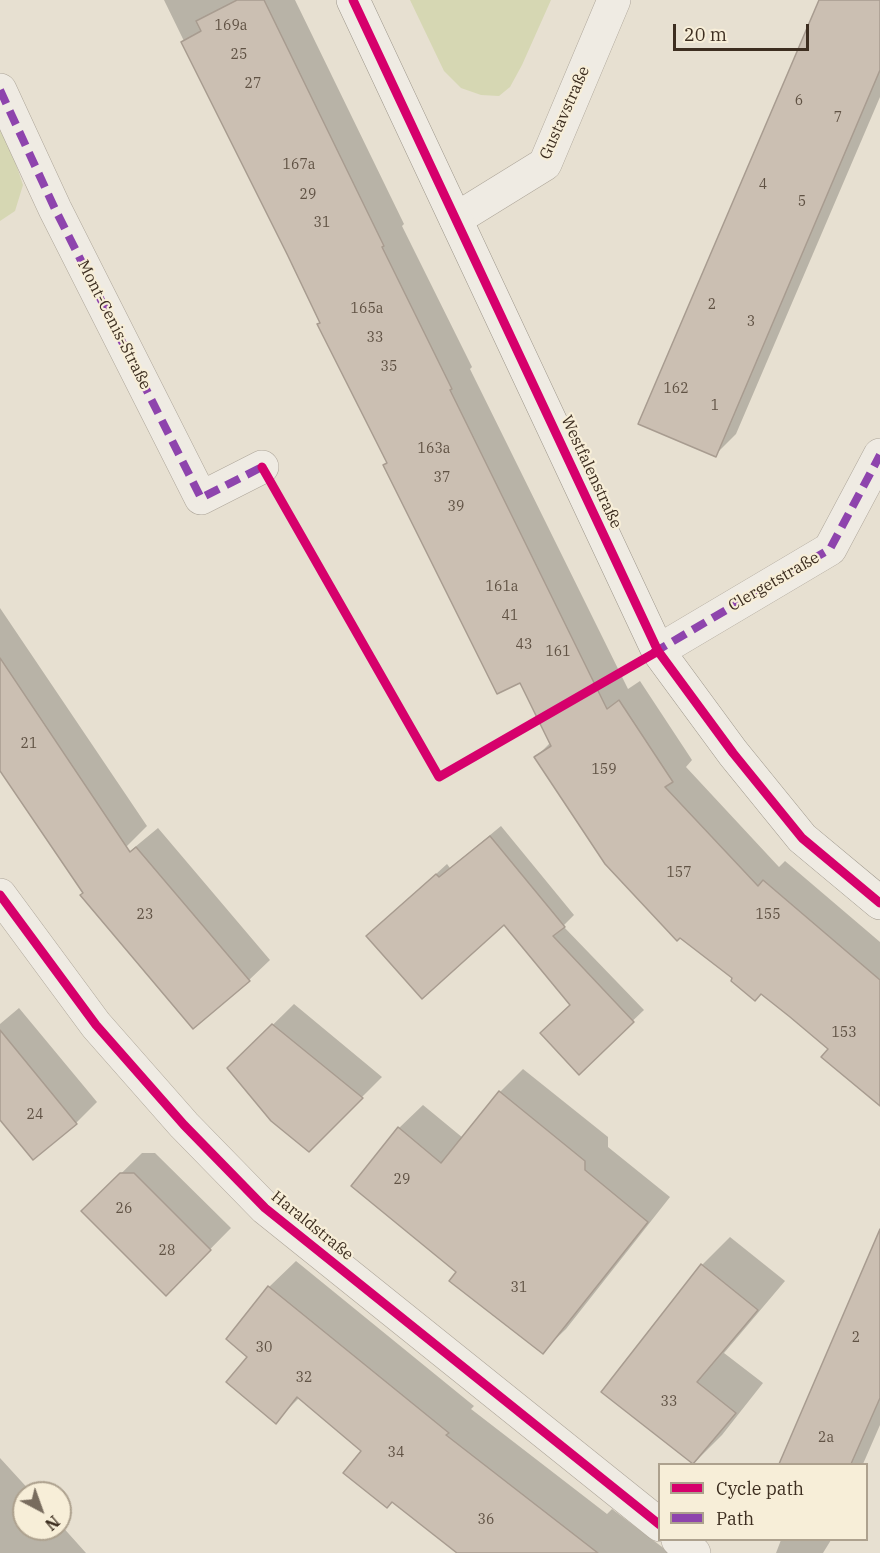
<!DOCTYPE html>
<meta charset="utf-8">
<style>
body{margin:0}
#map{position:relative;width:880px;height:1553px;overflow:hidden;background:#e7e0d1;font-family:"IBM Plex Serif",serif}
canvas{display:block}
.legend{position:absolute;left:658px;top:1463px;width:210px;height:78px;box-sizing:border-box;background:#f7eed8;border:2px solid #ada18e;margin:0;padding:8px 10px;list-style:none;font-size:18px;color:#3d2e20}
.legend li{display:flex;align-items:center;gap:12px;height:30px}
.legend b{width:30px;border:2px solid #ada18e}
.north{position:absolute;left:12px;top:1481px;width:60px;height:60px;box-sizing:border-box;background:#f7eed8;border:2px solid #ada18e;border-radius:50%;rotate:139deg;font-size:16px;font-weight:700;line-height:24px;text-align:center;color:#3d2e20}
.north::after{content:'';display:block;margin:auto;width:21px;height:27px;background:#786c5e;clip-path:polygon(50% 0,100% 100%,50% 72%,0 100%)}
.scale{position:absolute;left:673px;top:24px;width:136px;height:27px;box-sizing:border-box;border:3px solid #3d2e20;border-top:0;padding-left:8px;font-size:18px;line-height:21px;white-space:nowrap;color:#3d2e20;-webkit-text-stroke:4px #f7eed8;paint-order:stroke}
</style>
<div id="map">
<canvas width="880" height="1553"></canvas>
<ul class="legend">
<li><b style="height:8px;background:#d6006c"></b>Cycle path</li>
<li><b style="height:8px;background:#8e44ad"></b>Path</li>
</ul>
<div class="north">N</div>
<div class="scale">20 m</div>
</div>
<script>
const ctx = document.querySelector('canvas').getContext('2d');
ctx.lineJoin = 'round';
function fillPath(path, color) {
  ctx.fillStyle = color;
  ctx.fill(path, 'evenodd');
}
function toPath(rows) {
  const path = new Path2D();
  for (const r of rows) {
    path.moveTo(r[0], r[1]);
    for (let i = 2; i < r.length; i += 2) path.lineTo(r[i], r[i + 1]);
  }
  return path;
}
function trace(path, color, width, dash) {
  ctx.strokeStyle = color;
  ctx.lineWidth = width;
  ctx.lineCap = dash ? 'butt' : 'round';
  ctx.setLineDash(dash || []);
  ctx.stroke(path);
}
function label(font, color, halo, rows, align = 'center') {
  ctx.font = font + ' "IBM Plex Serif",serif';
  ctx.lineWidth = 4.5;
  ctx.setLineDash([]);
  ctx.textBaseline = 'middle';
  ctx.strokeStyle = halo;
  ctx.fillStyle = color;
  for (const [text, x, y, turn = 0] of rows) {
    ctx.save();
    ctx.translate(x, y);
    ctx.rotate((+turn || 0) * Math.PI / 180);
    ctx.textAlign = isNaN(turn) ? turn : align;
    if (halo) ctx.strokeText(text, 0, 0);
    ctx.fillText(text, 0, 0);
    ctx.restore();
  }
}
const green = toPath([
 [410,0,551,0,522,65,510,87,499,96,481,95,461,88,444,71],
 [0,127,12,152,23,185,15,211,0,221]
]);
const shadow = toPath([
 [164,0,295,0,404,224,402,226,472,367,470,369,628,689,640,681,692,760,686,767,779,867,785,861,880,942,880,1105,830,1049,762,993,733,977,536,757,551,742,521,681,389,462],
 [820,0,880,0,880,97,736,434,715,455],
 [0,608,147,826,126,847,0,768],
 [501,826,574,915,563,926,644,1010,579,1072,572,1005,505,923,379,926,447,864,450,868],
 [158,828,270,960,249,980,129,852],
 [294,1004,382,1077,309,1150,229,1068],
 [19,1008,97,1102,76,1123,34,1158,0,1117,0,1024],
 [523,1069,608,1137,608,1147,670,1197,566,1329,542,1352,458,1272,399,1128,423,1105,463,1138,500,1092],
 [142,1153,155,1153,231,1228,166,1294,83,1211],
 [730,1237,785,1281,724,1353,763,1383,722,1435,694,1463,603,1392,702,1265],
 [296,1261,474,1406,471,1409,607,1514,612,1509,670,1553,460,1553,363,1451,300,1397,275,1422,249,1356,269,1287],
 [880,1262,880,1425,863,1464,780,1464,859,1282],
 [0,1458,32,1493,24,1493,24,1529,60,1529,60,1524,86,1553,0,1553],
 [781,1540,831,1540,823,1553,776,1553]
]);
const building = toPath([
 [237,0,264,0,384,246,382,247,452,389,450,390,607,709,619,700,673,782,665,787,758,886,763,880,880,980,880,1106,821,1057,828,1049,790,1017,761,994,755,1001,731,981,732,978,680,938,677,941,605,864,534,757,551,746,520,683,497,694,393,485,383,465,387,463,317,324,320,323,287,254,181,42,201,31,196,21,237,0],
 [819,0,880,0,880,70,716,457,638,424,819,0],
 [0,658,130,852,136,847,250,981,193,1029,80,895,83,893,0,771,0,658],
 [490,836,565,927,553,936,634,1022,579,1075,540,1033,570,1005,504,925,422,999,366,936,436,874,439,877,490,836],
 [272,1024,363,1098,309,1152,271,1121,227,1068,272,1024],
 [0,1030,77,1124,33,1160,0,1120,0,1030],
 [499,1091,585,1161,585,1170,648,1222,543,1354,449,1281,456,1272,351,1186,398,1127,441,1163,499,1091],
 [120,1173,134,1173,211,1250,166,1296,81,1211,120,1173],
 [880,1229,880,1398,851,1464,779,1464,880,1229],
 [701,1264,758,1310,697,1382,736,1413,693,1464,601,1392,701,1264],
 [268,1286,449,1433,446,1435,598,1553,457,1553,392,1502,387,1508,343,1473,361,1451,297,1397,276,1424,226,1382,247,1357,226,1339,268,1286]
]);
const street = toPath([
 [0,90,55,209,201,498,262,467],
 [456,219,545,164,614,0],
 [658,651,830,549,880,455],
 [0,895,96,1025,184,1125,265,1208,660,1525],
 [678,1540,694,1553]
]);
const secondary = toPath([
 [353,0,658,651,733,753,802,838,880,903]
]);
const quiet = toPath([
 [0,90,55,209,201,498,262,467,265,471],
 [653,653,830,549,880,455]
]);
const cycleway = toPath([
 [353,0,658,651,733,753,802,838,880,903],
 [262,467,439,777,658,651],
 [0,895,96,1025,184,1125,265,1208,660,1525]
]);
const numberNames = [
 ["169a",231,26],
 ["25",239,55],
 ["27",253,84],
 ["6",799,101],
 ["7",838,118],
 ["167a",299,165],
 ["4",763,185],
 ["29",308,195],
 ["5",802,202],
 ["31",322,223],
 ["2",712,305],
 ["165a",367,309],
 ["3",751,322],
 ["33",375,338],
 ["35",389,367],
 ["162",676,389],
 ["1",715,406],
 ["163a",434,449],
 ["37",442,478],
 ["39",456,507],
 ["161a",502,587],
 ["41",510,616],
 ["43",524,645],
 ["161",558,652],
 ["21",29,744],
 ["159",604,770],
 ["157",679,873],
 ["23",145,915],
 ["155",768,915],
 ["153",844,1033],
 ["24",35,1115],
 ["29",402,1180],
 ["26",124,1209],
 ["28",167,1251],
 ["31",519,1288],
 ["2",856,1338],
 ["30",264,1348],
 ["32",304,1378],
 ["33",669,1402],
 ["2a",826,1438],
 ["34",396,1453],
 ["36",486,1520]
];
const streetNames = [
 ["Gustavstraße",565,113,-66],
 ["Mont-Cenis-Straße",114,325,63],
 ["Westfalenstraße",591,472,65],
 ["Clergetstraße",774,582,-30],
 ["Haraldstraße",312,1226,39]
];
fillPath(green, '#d6d7b3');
fillPath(shadow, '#0003');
fillPath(building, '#cbbfb2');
trace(building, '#a89c90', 1.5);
trace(street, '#ada599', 34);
trace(secondary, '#9c958a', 34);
trace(street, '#efebe3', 33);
trace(secondary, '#efebe3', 33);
trace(quiet, '#8e44ad', 8, [15, 8]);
trace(cycleway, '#d6006c', 9);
label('14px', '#605244', null, numberNames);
label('16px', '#3d2e20', '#f7eed8', streetNames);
</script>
